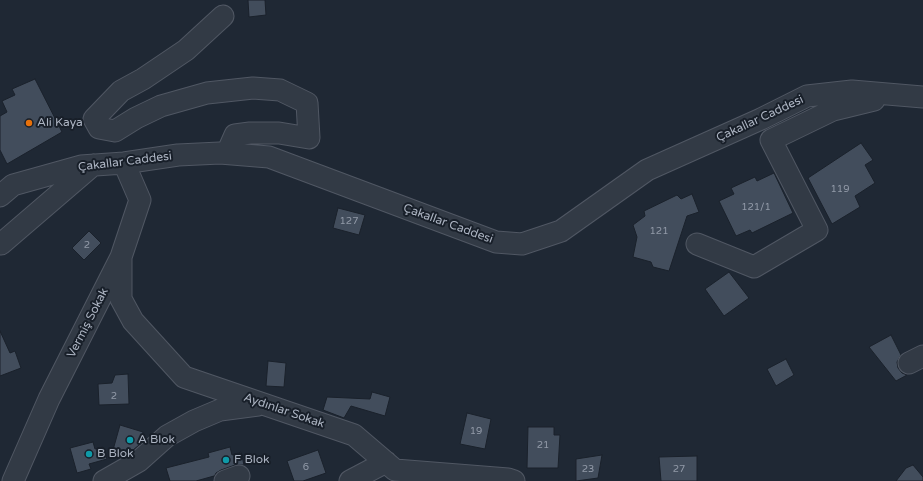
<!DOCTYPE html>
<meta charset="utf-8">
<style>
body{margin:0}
canvas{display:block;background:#1f2834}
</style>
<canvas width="923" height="481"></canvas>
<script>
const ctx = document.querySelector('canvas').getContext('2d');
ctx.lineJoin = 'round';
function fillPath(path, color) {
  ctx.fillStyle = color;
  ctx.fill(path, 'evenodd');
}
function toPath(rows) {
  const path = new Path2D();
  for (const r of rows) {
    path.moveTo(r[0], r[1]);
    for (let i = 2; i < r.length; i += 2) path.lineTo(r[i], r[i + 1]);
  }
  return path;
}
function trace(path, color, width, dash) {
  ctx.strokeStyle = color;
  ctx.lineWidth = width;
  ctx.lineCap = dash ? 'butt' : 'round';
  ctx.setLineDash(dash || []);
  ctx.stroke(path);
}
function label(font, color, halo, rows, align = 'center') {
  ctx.font = font + ' "Varela Round",sans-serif';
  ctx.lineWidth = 4;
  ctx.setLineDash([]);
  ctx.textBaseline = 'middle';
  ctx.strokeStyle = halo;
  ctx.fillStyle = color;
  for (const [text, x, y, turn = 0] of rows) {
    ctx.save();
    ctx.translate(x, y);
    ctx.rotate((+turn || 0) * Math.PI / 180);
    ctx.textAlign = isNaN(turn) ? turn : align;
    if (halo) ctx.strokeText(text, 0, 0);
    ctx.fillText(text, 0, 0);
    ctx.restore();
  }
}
const building = toPath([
 [248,0,265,0,266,15,249,17,248,0],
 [35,79,62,132,7,164,0,150,0,116,7,112,2,101,15,95,12,89,35,79],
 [861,143,873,160,865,165,875,183,855,196,860,207,832,224,808,178,861,143],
 [774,173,793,213,752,233,750,230,736,236,719,201,734,194,731,188,755,177,757,181,774,173],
 [692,194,699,212,687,216,669,271,653,267,651,262,633,257,637,237,633,225,645,216,644,211,677,195,681,199,692,194],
 [338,208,365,215,359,235,333,228,338,208],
 [89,231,101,243,84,260,72,248,89,231],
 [729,272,749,298,724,316,705,289,729,272],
 [0,331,10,353,15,351,21,368,0,376,0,331],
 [891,335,901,355,897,362,898,368,902,373,907,375,896,381,869,347,891,335],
 [786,359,794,375,776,386,767,369,786,359],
 [268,361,286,363,284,387,266,386,268,361],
 [128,374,129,404,99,405,98,384,112,383,115,375,128,374],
 [372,392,390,397,385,416,351,406,344,418,323,410,327,397,370,399,372,392],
 [467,413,491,419,485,449,460,444,467,413],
 [120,425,143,432,141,439,145,440,133,450,128,449,127,454,113,450,120,425],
 [528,427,554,427,554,435,560,435,558,468,527,468,528,427],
 [93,442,95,449,103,447,107,459,89,464,91,469,77,473,70,448,93,442],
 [230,447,232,455,241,452,244,465,235,465,221,470,216,473,214,477,214,476,196,481,170,481,166,468,209,457,208,453,230,447],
 [318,450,326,473,303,481,294,481,287,461,318,450],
 [602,455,598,478,576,481,576,459,602,455],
 [697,456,697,481,661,481,659,457,697,456],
 [913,465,923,477,923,481,896,481,906,468,913,465]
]);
const minor = toPath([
 [223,16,186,50,143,79,121,91,94,119,99,128,115,131,136,118,161,106,207,93,253,88,280,90,307,103,309,138,279,133,250,133,235,135,227,153],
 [0,196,13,185,81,166,124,163,178,155,220,153,269,157,496,242,522,244,561,231,647,170,761,119,807,96,852,91,923,97],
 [1,244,93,165],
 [697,244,754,267,817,230,771,140,833,110,874,100],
 [121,257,121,299,133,321,184,377,354,435,395,470,508,479,514,481],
 [909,363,923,356],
 [13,481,49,399,121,257,140,200,124,163],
 [104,481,139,461,167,436,194,421,220,410,258,405],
 [225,481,239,476],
 [350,481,386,462]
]);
const markers = [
 [29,123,4,"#e8710a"],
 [130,440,4,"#0f9aa8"],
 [89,454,4,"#0f9aa8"],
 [226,460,4,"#0f9aa8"]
];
const numberNames = [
 ["119",840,189],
 ["121/1",756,207],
 ["127",349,221],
 ["121",659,231],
 ["2",87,245],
 ["2",114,396],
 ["19",476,431],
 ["21",543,445],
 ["6",306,467],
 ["23",588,469],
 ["27",679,469]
];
const streetNames = [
 ["Çakallar Caddesi",760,119,-25],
 ["Çakallar Caddesi",125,162,-7],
 ["Çakallar Caddesi",448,224,20],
 ["Vermiş Sokak",88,323,-63],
 ["Aydınlar Sokak",284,411,19]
];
const poiNames = [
 ["Ali Kaya",37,123],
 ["A Blok",138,440],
 ["B Blok",97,454],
 ["F Blok",234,460]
];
fillPath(building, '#424d5c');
trace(building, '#1a212b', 1);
trace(minor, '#505763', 23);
trace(minor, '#323a45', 21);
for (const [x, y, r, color] of markers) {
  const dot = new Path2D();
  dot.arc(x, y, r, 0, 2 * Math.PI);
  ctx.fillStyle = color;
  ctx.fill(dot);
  trace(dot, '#181f29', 1.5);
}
label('10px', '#929aa8', null, numberNames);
label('12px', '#acb4c2', '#181f29', streetNames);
label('12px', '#acb4c2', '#181f29', poiNames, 'left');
</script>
